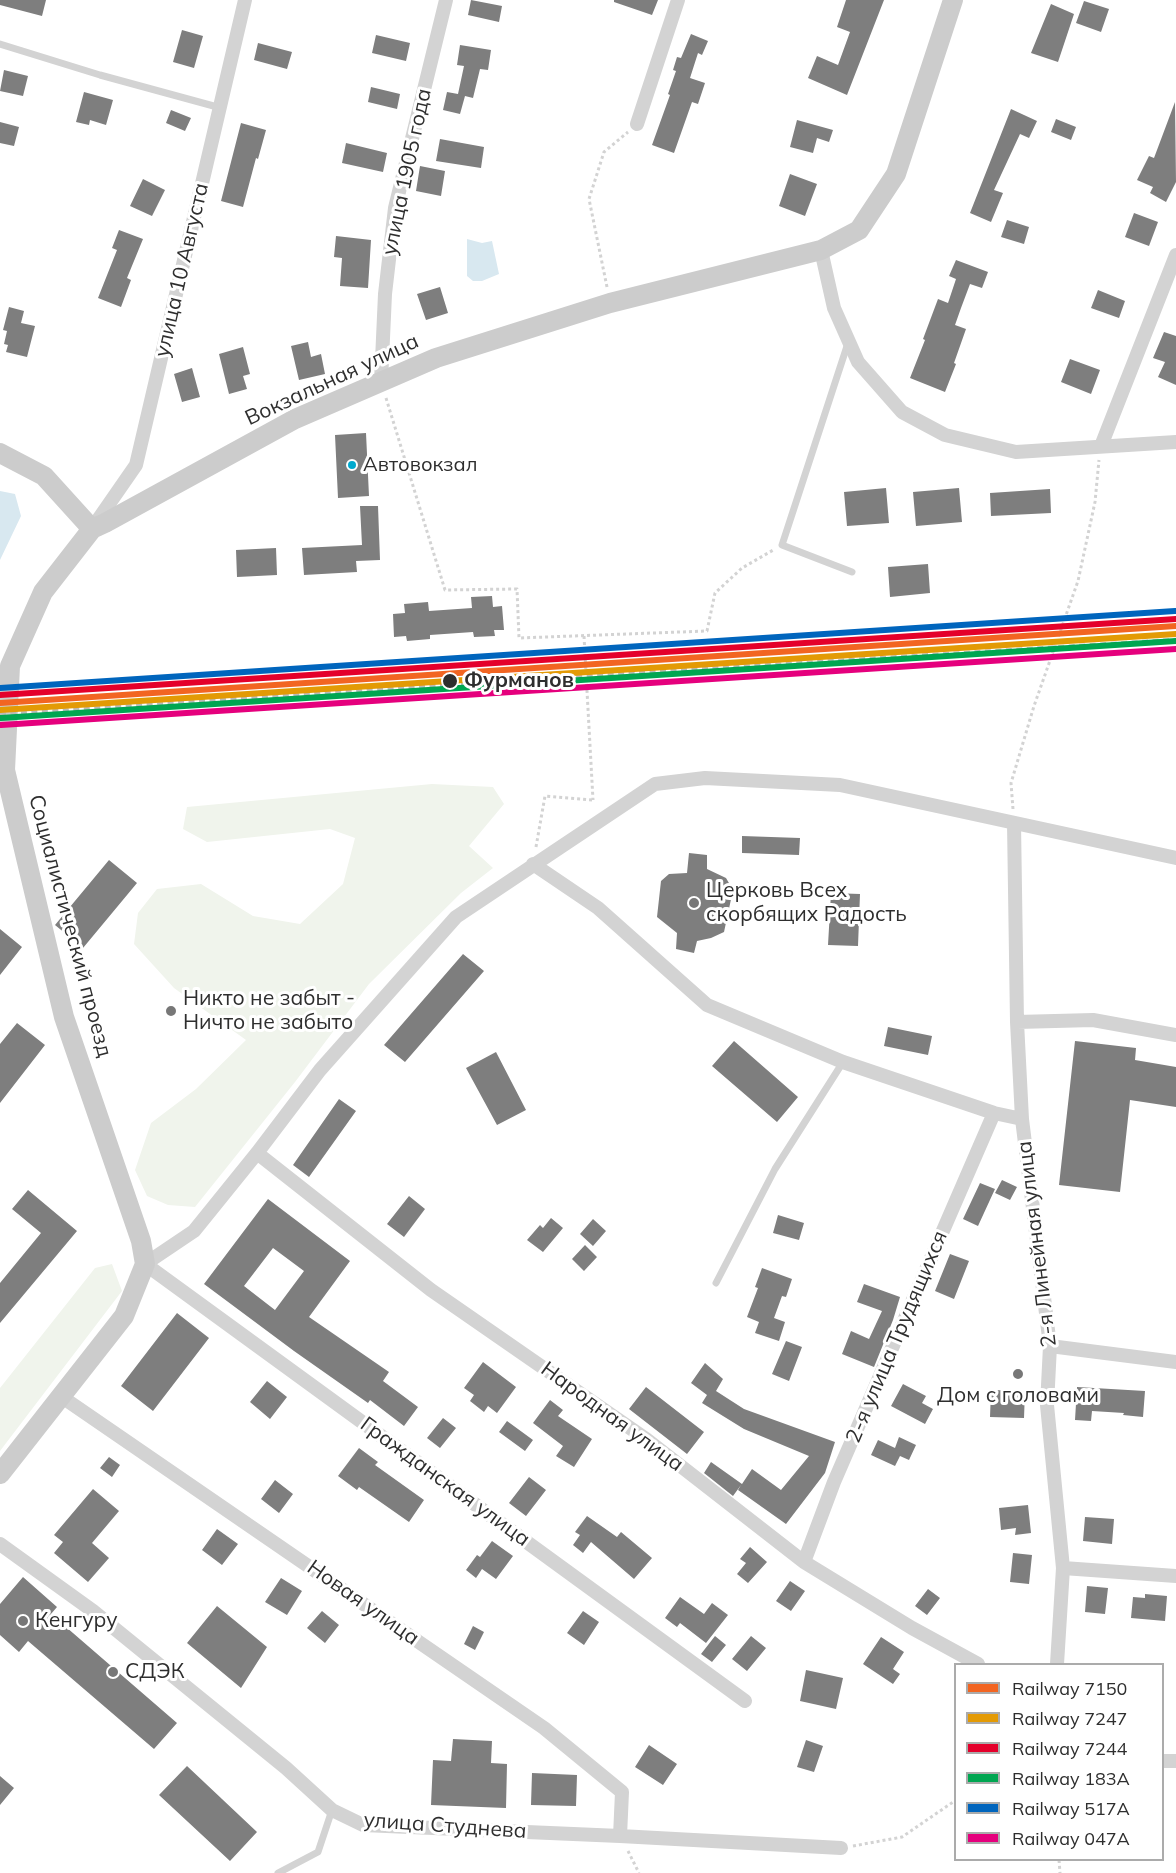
<!DOCTYPE html>
<meta charset="utf-8">
<style>
body{margin:0}
#map{position:relative;width:1176px;height:1873px;overflow:hidden;background:#fff;font-family:Mulish,sans-serif}
canvas{display:block}
.legend{position:absolute;left:954px;top:1663px;width:210px;height:198px;box-sizing:border-box;background:#fff;border:2px solid #ababab;margin:0;padding:8px 10px;list-style:none;font-size:18px;color:#2e2e2e}
.legend li{display:flex;align-items:center;gap:12px;height:30px}
.legend b{width:30px;border:2px solid #ababab}
</style>
<div id="map">
<canvas width="1176" height="1873"></canvas>
<ul class="legend">
<li><b style="height:8px;background:#f26522"></b>Railway 7150</li>
<li><b style="height:8px;background:#e39a05"></b>Railway 7247</li>
<li><b style="height:8px;background:#e4002b"></b>Railway 7244</li>
<li><b style="height:8px;background:#00a651"></b>Railway 183А</li>
<li><b style="height:8px;background:#0065bd"></b>Railway 517А</li>
<li><b style="height:8px;background:#e5007d"></b>Railway 047А</li>
</ul>
</div>
<script>
const ctx = document.querySelector('canvas').getContext('2d');
ctx.lineJoin = 'round';
function fillPath(path, color) {
  ctx.fillStyle = color;
  ctx.fill(path, 'evenodd');
}
function toPath(rows) {
  const path = new Path2D();
  for (const r of rows) {
    path.moveTo(r[0], r[1]);
    for (let i = 2; i < r.length; i += 2) path.lineTo(r[i], r[i + 1]);
  }
  return path;
}
function trace(path, color, width, dash) {
  ctx.strokeStyle = color;
  ctx.lineWidth = width;
  ctx.lineCap = dash ? 'butt' : 'round';
  ctx.setLineDash(dash || []);
  ctx.stroke(path);
}
function label(font, color, halo, rows, align = 'center') {
  ctx.font = font + ' Mulish,sans-serif';
  ctx.lineWidth = 6;
  ctx.setLineDash([]);
  ctx.textBaseline = 'middle';
  ctx.strokeStyle = halo;
  ctx.fillStyle = color;
  for (const [text, x, y, turn = 0] of rows) {
    ctx.save();
    ctx.translate(x, y);
    ctx.rotate((+turn || 0) * Math.PI / 180);
    ctx.textAlign = isNaN(turn) ? turn : align;
    if (halo) ctx.strokeText(text, 0, 0);
    ctx.fillText(text, 0, 0);
    ctx.restore();
  }
}
const green = toPath([
 [432,784,493,787,504,804,469,846,493,868,461,893,369,984,295,1082,195,1207,168,1205,147,1196,135,1170,151,1123,196,1089,246,1040,174,988,134,944,138,913,157,889,201,884,253,916,300,924,343,884,355,838,330,829,207,842,183,829,187,807],
 [112,1264,122,1291,0,1451,0,1388,95,1268]
]);
const water = toPath([
 [467,239,482,243,492,241,499,274,482,281,473,281,467,276],
 [0,491,15,494,21,516,0,560]
]);
const building = toPath([
 [0,0,46,0,42,16,0,5],
 [471,0,502,6,499,22,468,15],
 [614,0,658,0,652,15,614,2],
 [846,0,884,0,847,95,808,78,817,56,838,65,850,32,837,27],
 [1084,1,1109,9,1101,32,1076,23],
 [1051,4,1074,14,1058,62,1031,53],
 [182,30,203,36,194,68,173,62],
 [691,34,708,41,702,55,698,53,690,78,705,83,698,104,692,102,674,153,652,145,670,95,668,94,676,71,673,70,677,57,681,58],
 [376,35,410,43,406,61,372,53],
 [258,43,292,52,287,69,254,60],
 [460,45,491,50,488,70,480,69,473,98,465,96,460,114,443,110,447,92,458,94,464,66,457,65],
 [4,70,28,76,23,96,0,91],
 [371,87,400,94,397,109,368,102],
 [84,92,113,100,106,125,90,120,89,125,76,122],
 [1175,102,1176,182,1166,202,1150,193,1153,187,1137,180,1149,156,1154,158],
 [1011,109,1037,121,1029,138,1020,134,994,190,1003,193,991,222,970,213],
 [171,110,191,118,185,131,166,123],
 [1056,119,1076,127,1071,140,1051,132],
 [797,120,833,130,829,142,817,138,813,153,790,147],
 [0,122,19,127,14,146,0,143],
 [241,123,266,130,258,159,256,158,243,207,221,201],
 [440,139,484,147,481,168,436,161],
 [346,143,387,153,383,172,342,163],
 [420,166,445,171,441,196,416,191],
 [790,174,817,184,805,216,779,206],
 [143,179,165,190,152,216,130,206],
 [1134,213,1158,222,1149,246,1125,237],
 [1007,220,1029,227,1024,244,1001,237],
 [119,230,143,239,127,278,131,280,121,307,98,298,117,250,112,248],
 [336,236,371,240,368,288,340,286,342,258,334,257],
 [956,260,988,272,982,288,970,284,961,308,955,325,966,329,954,363,956,364,945,392,910,378,925,340,923,339,938,299,948,303,956,279,949,276],
 [440,287,448,313,426,320,417,294],
 [1098,290,1125,301,1119,318,1091,308],
 [9,307,24,311,21,323,35,326,27,357,6,352,8,345,4,344,7,331,3,330],
 [1164,332,1176,336,1176,385,1158,377,1165,362,1153,358],
 [308,342,311,357,321,354,325,374,299,380,291,346],
 [243,347,250,374,243,376,247,389,229,394,219,354],
 [1070,359,1100,370,1091,394,1061,382],
 [192,368,200,397,182,402,174,374],
 [366,433,369,496,338,498,335,435],
 [886,488,889,523,847,526,844,492],
 [959,488,962,522,916,526,913,492],
 [1050,489,1051,513,991,516,990,493],
 [360,506,378,506,380,560,356,561,357,572,304,575,302,548,362,545],
 [276,548,277,575,237,577,236,550],
 [928,564,930,593,890,597,888,567],
 [492,596,493,607,502,606,504,630,494,630,495,636,474,637,473,632,430,635,430,639,407,641,406,636,394,637,393,614,405,613,404,604,428,602,429,611,472,608,471,597],
 [742,836,800,838,799,855,742,853],
 [689,853,707,855,707,869,726,878,733,890,724,932,711,938,697,941,694,953,676,949,677,933,657,917,661,881,669,874,687,873],
 [109,860,137,883,83,948,55,925],
 [831,893,860,894,858,946,828,945],
 [0,929,22,947,0,975],
 [463,954,484,971,405,1062,384,1045],
 [17,1023,45,1045,0,1103,0,1044],
 [888,1027,932,1036,928,1055,884,1046],
 [734,1041,798,1097,777,1122,712,1066],
 [1075,1041,1136,1048,1135,1060,1176,1067,1176,1107,1130,1100,1120,1192,1059,1185],
 [496,1052,526,1110,497,1125,466,1068],
 [339,1099,356,1111,309,1177,293,1165],
 [1002,1180,1017,1187,1010,1200,995,1193],
 [980,1183,995,1189,978,1226,963,1219],
 [28,1190,77,1231,0,1323,0,1283,41,1233,12,1209],
 [409,1196,425,1209,404,1237,387,1224],
 [268,1199,350,1261,309,1317,389,1372,383,1381,418,1407,404,1426,370,1400,368,1403,294,1351,204,1284],
 [273,1248,304,1271,275,1310,244,1286],
 [778,1215,804,1223,799,1240,773,1233],
 [551,1218,563,1228,543,1252,527,1240,540,1225,543,1228],
 [593,1219,606,1231,593,1246,580,1234],
 [585,1245,597,1257,584,1271,572,1259],
 [950,1254,969,1261,954,1299,935,1291],
 [762,1268,792,1279,786,1297,782,1296,774,1318,785,1322,779,1341,755,1333,759,1322,747,1317,758,1288,755,1287],
 [864,1284,900,1297,893,1320,874,1367,842,1354,851,1331,869,1339,882,1311,857,1302],
 [177,1313,209,1338,153,1411,121,1386],
 [786,1341,802,1347,789,1381,772,1374],
 [483,1362,516,1387,497,1413,488,1406,484,1412,470,1401,474,1395,464,1388],
 [705,1363,723,1379,716,1391,744,1409,835,1442,825,1473,786,1524,738,1490,741,1485,733,1496,704,1473,711,1462,742,1484,752,1469,781,1490,809,1456,744,1429,702,1403,707,1395,691,1383],
 [267,1381,287,1397,270,1419,250,1402],
 [903,1384,926,1396,922,1403,933,1409,925,1424,891,1406],
 [646,1387,704,1432,687,1454,629,1409],
 [1077,1387,1145,1391,1143,1417,1123,1415,1124,1413,1092,1411,1091,1421,1075,1420],
 [991,1390,1025,1391,1024,1418,990,1417],
 [550,1400,563,1410,558,1416,592,1439,574,1467,556,1456,563,1446,533,1423],
 [443,1418,456,1428,440,1448,427,1438],
 [507,1421,533,1440,525,1451,499,1432],
 [899,1437,916,1445,909,1460,900,1456,895,1466,871,1455,878,1440,895,1448],
 [359,1448,378,1462,375,1465,424,1500,409,1522,359,1487,357,1490,338,1476],
 [109,1457,120,1465,112,1477,100,1468],
 [529,1477,546,1490,526,1516,509,1503],
 [275,1480,293,1494,279,1513,261,1499],
 [93,1489,119,1511,92,1543,109,1558,88,1582,54,1553,63,1542,54,1535],
 [1028,1505,1031,1533,1015,1535,1016,1528,1001,1530,999,1508],
 [587,1516,617,1537,621,1532,652,1558,634,1579,591,1542,583,1553,573,1545,580,1535,575,1532],
 [1085,1517,1114,1519,1112,1544,1083,1541],
 [217,1529,238,1544,222,1565,202,1550],
 [492,1541,513,1556,496,1579,482,1569,476,1578,466,1570,477,1555,480,1557],
 [750,1547,767,1562,748,1583,737,1574,746,1563,740,1559],
 [1013,1553,1032,1555,1029,1584,1010,1582],
 [23,1577,57,1607,51,1614,177,1723,154,1749,28,1641,19,1652,0,1635,0,1604],
 [281,1578,302,1591,287,1615,265,1602],
 [790,1581,805,1591,791,1611,776,1601],
 [1087,1586,1108,1588,1105,1614,1085,1612],
 [928,1589,940,1598,927,1615,915,1606],
 [1145,1594,1167,1596,1165,1621,1131,1618,1133,1597,1145,1598],
 [680,1597,704,1614,712,1603,728,1615,706,1643,680,1623,677,1627,665,1618],
 [217,1606,267,1647,241,1688,187,1643],
 [322,1611,339,1625,325,1643,307,1628],
 [583,1611,599,1622,584,1645,567,1633],
 [473,1626,484,1632,475,1650,464,1644],
 [715,1636,726,1645,712,1662,701,1654],
 [751,1636,766,1648,747,1671,732,1659],
 [881,1637,904,1652,893,1669,900,1674,893,1684,863,1664],
 [806,1670,843,1678,836,1709,800,1701],
 [453,1739,492,1741,491,1763,507,1764,506,1808,431,1805,433,1760,451,1761],
 [806,1740,823,1746,814,1772,797,1767],
 [649,1745,677,1764,663,1785,635,1767],
 [187,1766,257,1832,230,1861,159,1795],
 [532,1773,577,1775,576,1806,531,1805],
 [0,1776,14,1788,0,1805]
]);
const path = toPath([
 [607,287,589,199,604,152,628,132],
 [386,398,445,590,517,589,519,638,707,631,715,593,742,568,775,549],
 [1013,809,1011,783,1034,706,1078,581,1095,502,1099,460],
 [536,847,545,796,593,800],
 [853,1846,902,1837,956,1800],
 [628,1851,639,1873],
 [1059,1860,1060,1873]
]);
const lane = toPath([
 [0,44,100,75,221,108],
 [848,343,782,545,852,572],
 [716,1283,775,1169,843,1062],
 [278,1873,318,1852,332,1810]
]);
const street = toPath([
 [637,124,678,0],
 [821,250,834,308,858,362,902,412,945,435,1016,452,1176,442],
 [381,382,385,294,395,208,446,0],
 [1101,446,1176,255],
 [93,527,136,465,245,0],
 [1014,823,1017,1022,1022,1119,1050,1346,1047,1405,1063,1568,1057,1664],
 [533,864,598,908,707,1005,843,1062,994,1113,1022,1119],
 [1017,1022,1093,1020,1176,1035],
 [257,1153,431,1290,646,1439,804,1562,912,1628,978,1664],
 [1050,1346,1176,1362],
 [62,1397,544,1728,622,1792,620,1836],
 [0,1544,93,1611,286,1768,332,1810,363,1825,620,1836,841,1848],
 [804,1562,834,1482,994,1113],
 [1063,1568,1176,1576],
 [745,1701,145,1264,194,1231,257,1153,320,1070,456,917,655,784,705,778,840,785,1176,858],
 [1162,1761,1176,1761]
]);
const secondary = toPath([
 [0,453,44,476,92,529],
 [0,1474,124,1316,145,1264,141,1241,64,1017,5,770,10,666,43,592,92,529,105,523,295,419,436,358,610,303,821,250,859,230,896,174,953,0]
]);
const rail = toPath([
 [0,715,450,685,1176,640]
]);
const pathBridge = toPath([
 [584,636,593,800]
]);
const rail1 = toPath([
 [0,703,1176,626]
]);
const rail2 = toPath([
 [0,710,1176,634]
]);
const rail3 = toPath([
 [0,695,1176,619]
]);
const rail4 = toPath([
 [1,718,1176,641]
]);
const rail5 = toPath([
 [0,688,1175,611]
]);
const rail6 = toPath([
 [1,725,1176,649]
]);
const markers = [
 [352,465,5,"#00a9ce"],
 [450,681,8,"#2e2e2e"],
 [694,903,6,"#777"],
 [171,1011,6,"#777"],
 [1018,1374,6,"#777"],
 [23,1621,6,"#777"],
 [113,1672,6,"#777"]
];
const busNames = [
 ["Автовокзал",363,465]
];
const streetNames = [
 ["улица 1905 года",407,172,-78],
 ["улица 10 Августа",182,270,-77],
 ["Вокзальная улица",332,380,-25],
 ["Социалистический проезд",70,926,75],
 ["2-я Линейная улица",1037,1244,-97],
 ["2-я улица Трудящихся",897,1337,-67],
 ["Народная улица",612,1417,36],
 ["Гражданская улица",445,1482,36],
 ["Новая улица",363,1603,35],
 ["улица Студнева",445,1826,4]
];
const stopNames = [
 ["Фурманов",464,681]
];
const poiNames = [
 ["Церковь Всех",706,891],
 ["скорбящих Радость",706,915],
 ["Никто не забыт -",183,999],
 ["Ничто не забыто",183,1023],
 ["Дом с головами",1018,1396,"center"],
 ["Кенгуру",35,1621],
 ["СДЭК",125,1672]
];
fillPath(green, '#f0f4ec');
fillPath(water, '#d8e8f0');
fillPath(building, '#7e7e7e');
trace(path, '#d3d3d3', 3, [3, 3]);
trace(lane, '#d3d3d3', 7);
trace(street, '#d3d3d3', 14);
trace(secondary, '#ccc', 20);
trace(rail, '#bababa', 4.5, [6, 4.5]);
trace(pathBridge, '#d3d3d3', 3, [3, 3]);
trace(rail1, '#f26522', 6);
trace(rail2, '#e39a05', 6);
trace(rail3, '#e4002b', 6);
trace(rail4, '#00a651', 6);
trace(rail5, '#0065bd', 6);
trace(rail6, '#e5007d', 6);
for (const [x, y, r, color] of markers) {
  const dot = new Path2D();
  dot.arc(x, y, r, 0, 2 * Math.PI);
  ctx.fillStyle = color;
  ctx.fill(dot);
  trace(dot, '#fff', 2);
}
label('20px', '#2e2e2e', '#fff', busNames, 'left');
label('21px', '#2e2e2e', '#fff', streetNames);
label('bold 21px', '#2e2e2e', '#fff', stopNames, 'left');
label('21px', '#2e2e2e', '#fff', poiNames, 'left');
</script>
